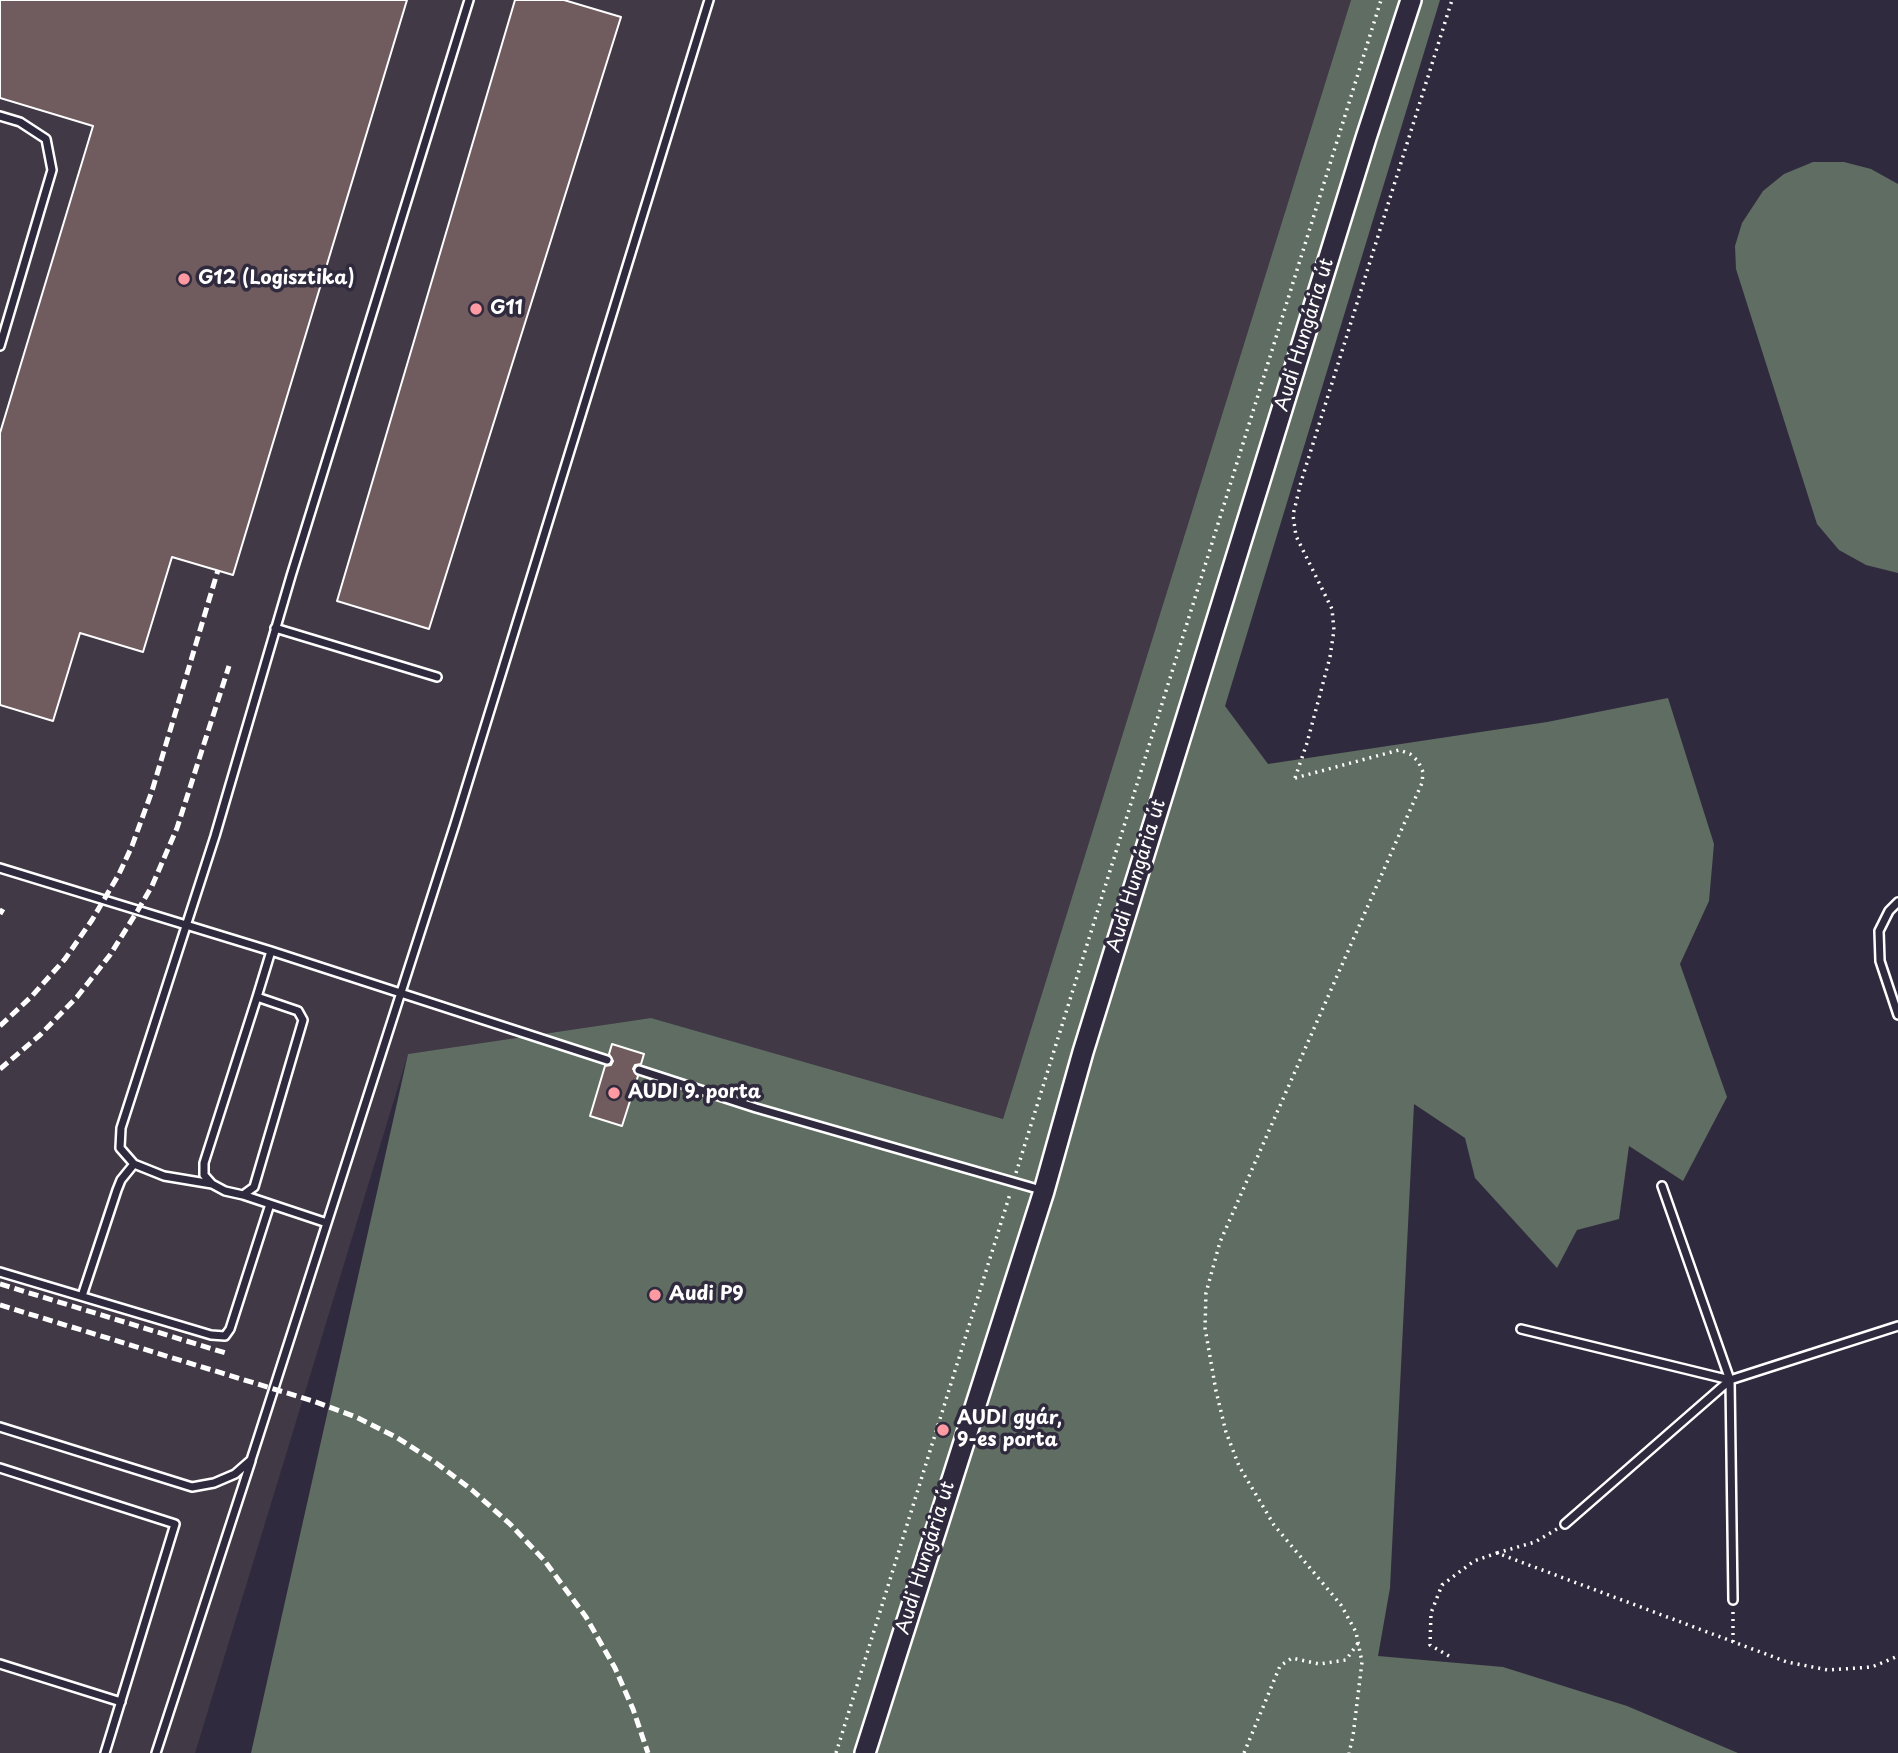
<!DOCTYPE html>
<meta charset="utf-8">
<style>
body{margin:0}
canvas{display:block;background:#2f2a3d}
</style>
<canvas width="1898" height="1753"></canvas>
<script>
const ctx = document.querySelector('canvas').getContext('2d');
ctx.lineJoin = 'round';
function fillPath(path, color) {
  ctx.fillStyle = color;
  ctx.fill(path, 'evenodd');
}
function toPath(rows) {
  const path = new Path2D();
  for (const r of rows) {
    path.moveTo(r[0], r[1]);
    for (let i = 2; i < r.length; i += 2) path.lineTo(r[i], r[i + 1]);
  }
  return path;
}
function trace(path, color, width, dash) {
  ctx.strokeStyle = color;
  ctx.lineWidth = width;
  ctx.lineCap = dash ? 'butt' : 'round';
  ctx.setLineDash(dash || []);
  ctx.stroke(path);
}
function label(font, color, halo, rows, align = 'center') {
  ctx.font = font + ' "Playpen Sans",sans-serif';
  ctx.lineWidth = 7;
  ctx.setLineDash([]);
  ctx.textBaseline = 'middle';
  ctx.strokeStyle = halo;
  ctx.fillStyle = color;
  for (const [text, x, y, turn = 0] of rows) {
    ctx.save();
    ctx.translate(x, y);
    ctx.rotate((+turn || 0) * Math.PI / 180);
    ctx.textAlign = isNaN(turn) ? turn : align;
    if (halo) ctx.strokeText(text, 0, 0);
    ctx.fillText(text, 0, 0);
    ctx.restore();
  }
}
const built = toPath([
 [0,0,1351,0,1003,1119,651,1018,408,1054,195,1753,0,1753]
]);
const green = toPath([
 [1351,0,1440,0,1225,706,1268,764,1547,722,1668,698,1714,844,1709,901,1680,964,1727,1097,1683,1181,1629,1146,1619,1219,1577,1230,1557,1268,1475,1178,1465,1138,1414,1104,1390,1588,1378,1656,1503,1667,1627,1706,1738,1753,251,1753,408,1054,651,1018,1003,1119],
 [1813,162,1844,162,1871,169,1898,184,1898,573,1866,565,1839,550,1817,524,1736,269,1735,246,1742,223,1763,191,1784,174]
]);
const building = toPath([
 [0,0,407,0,233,575,172,557,143,652,80,633,53,721,0,705,0,433,93,126,0,98,0,0],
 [515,0,564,0,621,17,429,629,337,601,515,0],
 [612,1044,644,1054,641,1064,635,1065,633,1069,638,1076,622,1126,590,1116,605,1066,611,1065,613,1061,609,1054,612,1044]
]);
const path = toPath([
 [1295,778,1399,750,1410,754,1418,761,1423,772,1422,783,1220,1242,1206,1293,1205,1328,1216,1391,1226,1432,1239,1466,1274,1525,1341,1605,1356,1632,1362,1662,1353,1736,1349,1753],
 [1295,778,1307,743,1330,657,1334,630,1332,609,1296,536,1293,515,1301,482,1452,0],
 [1016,1173,1381,0],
 [1497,1553,1535,1542,1557,1529],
 [1733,1612,1733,1643],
 [1449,1656,1430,1645,1431,1613,1442,1585,1474,1561,1497,1553,1787,1662,1828,1670,1872,1667,1898,1656],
 [836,1753,1010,1194],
 [1244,1753,1280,1666,1292,1658,1319,1664,1346,1660,1358,1643]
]);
const lane = toPath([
 [0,116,20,122,46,139,52,170,0,346],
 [275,628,437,677],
 [0,868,271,951,607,1060],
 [1898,902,1889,911,1879,931,1880,961,1898,1015],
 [257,997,298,1011,303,1020,254,1187,243,1195,225,1191,212,1184,204,1175,204,1163,257,997,271,951],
 [639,1070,756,1108,1041,1190],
 [212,1184,164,1176,134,1164,120,1148,121,1128,215,836,291,576,469,0],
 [1662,1186,1730,1380,1898,1326],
 [243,1195,327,1223],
 [0,1272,211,1335,225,1336,230,1329,270,1204],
 [82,1296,117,1190,121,1180,134,1164],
 [1521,1329,1730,1380],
 [1730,1380,1733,1600],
 [0,1427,192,1487,214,1483,235,1474,251,1460,455,824,709,0],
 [0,1468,175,1524,105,1753],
 [1565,1524,1730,1380],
 [0,1664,121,1702],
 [156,1753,251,1461]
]);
const secondary = toPath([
 [865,1753,1044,1191,1083,1052,1366,138,1411,0]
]);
const rail = toPath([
 [0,914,3,909],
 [0,1026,32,996,65,959,92,920,119,874,132,846,152,791,218,570],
 [0,1069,40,1035,77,997,110,955,138,910,152,886,177,828,229,666],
 [0,1284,229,1354],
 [0,1305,313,1401,356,1417,396,1437,432,1460,472,1490,510,1524,544,1560,586,1617,615,1668,633,1709,648,1753]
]);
const markers = [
 [184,279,7,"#ff9aa2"],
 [476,309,7,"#ff9aa2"],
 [614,1093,7,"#ff9aa2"],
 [655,1295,7,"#ff9aa2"],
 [943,1430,7,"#ff9aa2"]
];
const poiNames = [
 ["G12 (Logisztika)",198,279],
 ["G11",490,309],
 ["AUDI 9. porta",628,1093],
 ["Audi P9",669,1295],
 ["AUDI gyár,",957,1419],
 ["9-es porta",957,1441]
];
const streetNames = [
 ["Audi Hungária út",1305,335,-73],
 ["Audi Hungária út",1137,876,-73],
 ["Audi Hungária út",926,1558,-73]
];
fillPath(built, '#423947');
fillPath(green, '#606d62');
fillPath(building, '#705b5e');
trace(building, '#fff', 2);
trace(lane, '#fff', 12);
trace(secondary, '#fff', 24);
trace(path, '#fff', 3.5, [2, 5]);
trace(lane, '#2f2a3d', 7);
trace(secondary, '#2f2a3d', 19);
trace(rail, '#fff', 5, [10, 5]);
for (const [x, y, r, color] of markers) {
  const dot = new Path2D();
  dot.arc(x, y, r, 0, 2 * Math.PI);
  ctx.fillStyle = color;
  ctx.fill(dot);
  trace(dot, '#2f2a3d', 2.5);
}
label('bold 19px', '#fff', '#2f2a3d', poiNames, 'left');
label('19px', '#fff', '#2f2a3d', streetNames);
</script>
